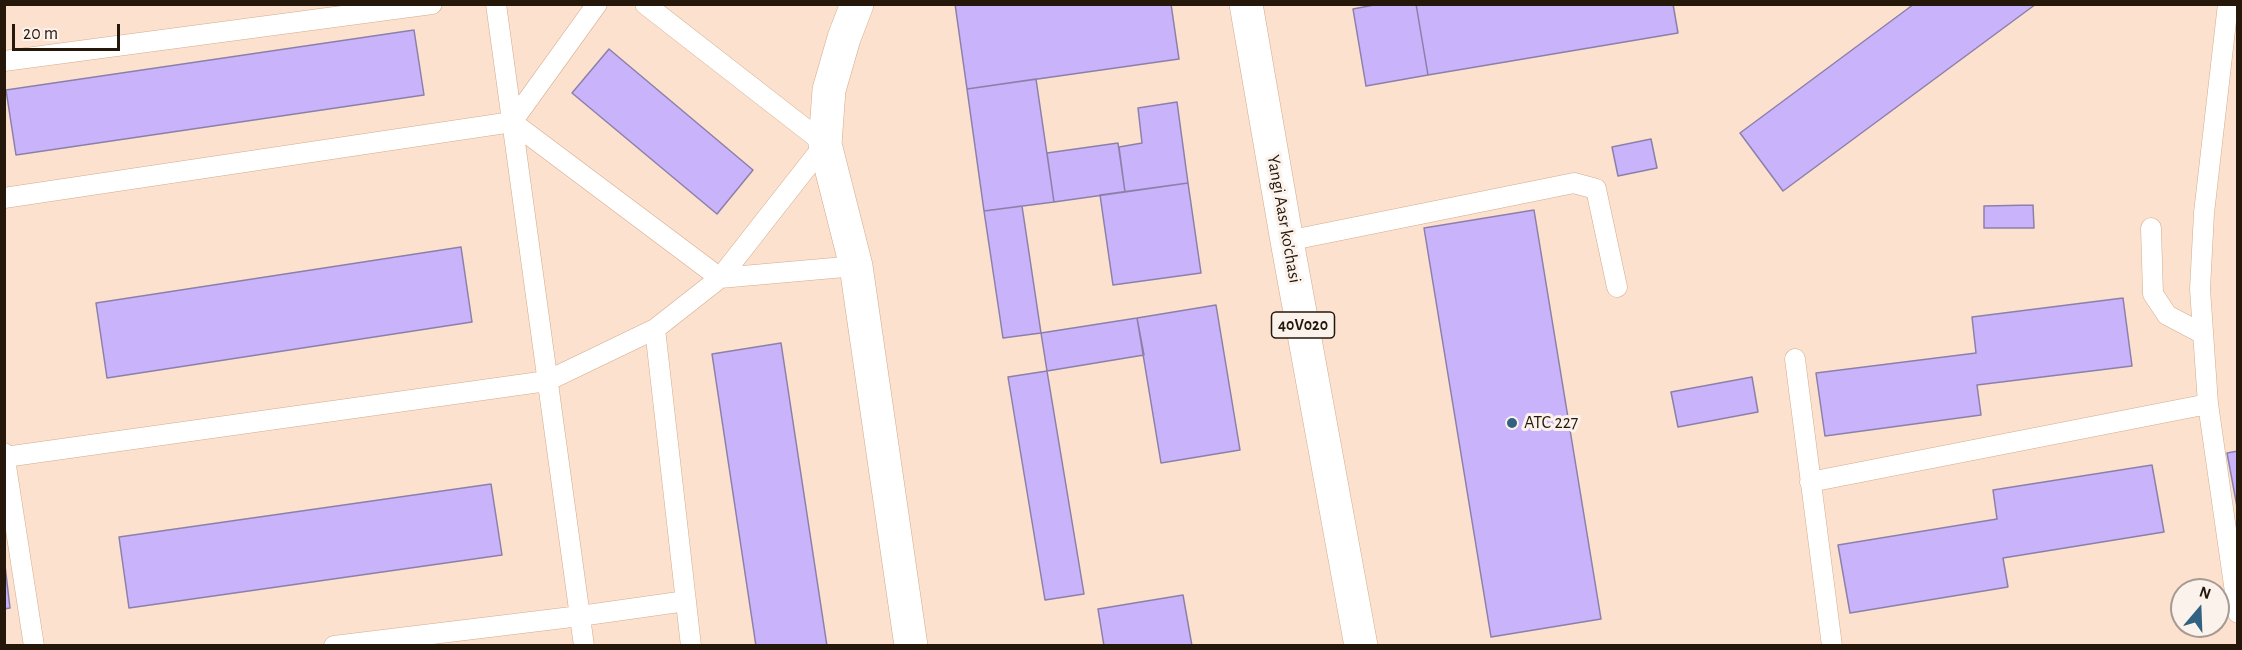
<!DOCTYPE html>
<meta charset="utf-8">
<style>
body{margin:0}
#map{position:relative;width:2242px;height:650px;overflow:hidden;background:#fbe1ce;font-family:"Alegreya Sans",sans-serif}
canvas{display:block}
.frame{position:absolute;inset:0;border:6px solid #26170b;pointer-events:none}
.north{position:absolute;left:2170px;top:578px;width:60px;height:60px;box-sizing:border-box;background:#fbf2ec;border:2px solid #a69a92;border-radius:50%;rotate:19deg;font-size:16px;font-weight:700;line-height:24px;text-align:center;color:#26170b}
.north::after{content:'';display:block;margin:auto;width:21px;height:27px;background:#326281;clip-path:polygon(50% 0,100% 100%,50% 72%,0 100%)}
.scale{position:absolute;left:12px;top:24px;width:108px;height:27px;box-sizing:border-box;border:3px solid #26170b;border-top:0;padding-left:8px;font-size:18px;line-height:21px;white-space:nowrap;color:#26170b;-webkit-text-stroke:4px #fbf2ec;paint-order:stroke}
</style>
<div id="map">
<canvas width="2242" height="650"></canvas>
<div class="frame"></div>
<div class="north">N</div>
<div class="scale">20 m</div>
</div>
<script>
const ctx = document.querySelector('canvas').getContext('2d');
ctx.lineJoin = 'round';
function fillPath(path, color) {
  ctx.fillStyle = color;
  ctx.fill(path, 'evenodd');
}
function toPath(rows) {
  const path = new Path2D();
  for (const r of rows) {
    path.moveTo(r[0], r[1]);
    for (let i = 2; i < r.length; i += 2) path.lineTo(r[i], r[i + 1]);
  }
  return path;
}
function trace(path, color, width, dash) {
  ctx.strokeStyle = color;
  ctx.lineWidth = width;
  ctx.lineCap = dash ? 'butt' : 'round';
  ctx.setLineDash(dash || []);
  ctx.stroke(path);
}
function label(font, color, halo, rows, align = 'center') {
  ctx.font = font + ' "Alegreya Sans",sans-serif';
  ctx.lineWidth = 6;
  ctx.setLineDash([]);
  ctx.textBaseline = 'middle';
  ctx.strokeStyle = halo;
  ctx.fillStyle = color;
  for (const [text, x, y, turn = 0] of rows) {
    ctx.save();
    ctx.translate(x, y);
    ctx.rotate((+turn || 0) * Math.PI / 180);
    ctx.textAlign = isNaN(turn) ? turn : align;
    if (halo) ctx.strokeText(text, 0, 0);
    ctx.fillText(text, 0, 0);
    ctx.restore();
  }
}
const building = toPath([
 [955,4,1171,4,1179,59,967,89,955,4],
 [1379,4,1416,4,1428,75,1366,86,1353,9,1379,4],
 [1416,4,1673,4,1678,33,1428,75,1416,4],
 [1914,4,2036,4,1783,191,1740,133,1914,4],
 [414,30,424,95,16,155,6,90,414,30],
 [609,49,753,170,717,214,572,93,609,49],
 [1036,79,1054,202,984,211,967,89,1036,79],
 [1177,102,1188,183,1125,192,1119,147,1142,143,1138,108,1177,102],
 [1651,139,1657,168,1618,176,1612,147,1651,139],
 [1118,143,1125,192,1054,202,1047,153,1118,143],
 [1188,183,1201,273,1113,285,1100,195,1188,183],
 [2033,205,2034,228,1984,228,1984,206,2033,205],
 [1022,206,1041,333,1003,338,984,211,1022,206],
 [1534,210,1601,619,1491,637,1424,228,1534,210],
 [461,247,472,322,107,378,96,303,461,247],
 [2123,298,2132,366,1977,385,1981,415,1825,436,1816,373,1976,353,1972,317,2123,298],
 [1216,305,1240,450,1161,463,1137,318,1216,305],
 [1137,318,1144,355,1047,371,1041,333,1137,318],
 [781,343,827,646,756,646,712,354,781,343],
 [1047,371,1084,594,1045,600,1008,377,1047,371],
 [1752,377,1758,412,1678,427,1671,392,1752,377],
 [2238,451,2238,512,2227,453,2238,451],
 [2152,465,2164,532,2003,558,2008,587,1850,613,1838,545,1997,519,1993,490,2152,465],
 [491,484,502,555,129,608,119,537,491,484],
 [4,557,10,608,4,609,4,557],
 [1183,595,1192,646,1104,646,1098,609,1183,595]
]);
const service = toPath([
 [496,4,584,646],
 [2228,4,2204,213,2200,289,2208,404,2238,613],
 [4,61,432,4],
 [512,122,597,4],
 [4,198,512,122,720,278,825,144,645,4],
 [2151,228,2153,294,2167,315,2203,334],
 [1287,241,1574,183,1596,189,1617,287],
 [655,329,691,646],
 [1795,359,1832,646],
 [4,453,34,646],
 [5,457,547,381,655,329,720,278,856,266],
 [1810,482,2208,404],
 [334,646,580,616,686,601]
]);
const minor = toPath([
 [857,4,844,38,829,90,825,144,856,266,911,646]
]);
const primary = toPath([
 [1246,4,1287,241,1361,646]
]);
const markers = [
 [1512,423,6,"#326281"]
];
const shields = [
 [1303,325,63]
];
const shieldNames = [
 ["40V020",1303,325]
];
const streetNames = [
 ["Yangi Aasr ko'chasi",1284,219,80]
];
const poiNames = [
 ["АТС 227",1524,423]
];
fillPath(building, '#c9b3fa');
trace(building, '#8c80aa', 1.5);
trace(service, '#d4ab8c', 21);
trace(minor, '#d4ab8c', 34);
trace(primary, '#d4ab8c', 34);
trace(service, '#fff', 20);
trace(minor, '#fff', 33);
trace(primary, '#fff', 33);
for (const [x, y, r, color] of markers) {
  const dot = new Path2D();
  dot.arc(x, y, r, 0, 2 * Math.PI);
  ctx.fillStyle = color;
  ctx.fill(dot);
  trace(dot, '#fbf2ec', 2);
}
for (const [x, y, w] of shields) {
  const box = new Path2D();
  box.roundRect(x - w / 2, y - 13, w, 26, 4.5);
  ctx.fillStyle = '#fbf2ec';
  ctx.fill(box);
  trace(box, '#26170b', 1.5);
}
label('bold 16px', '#26170b', null, shieldNames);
label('18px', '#26170b', '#fbf2ec', streetNames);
label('18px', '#26170b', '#fbf2ec', poiNames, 'left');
</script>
